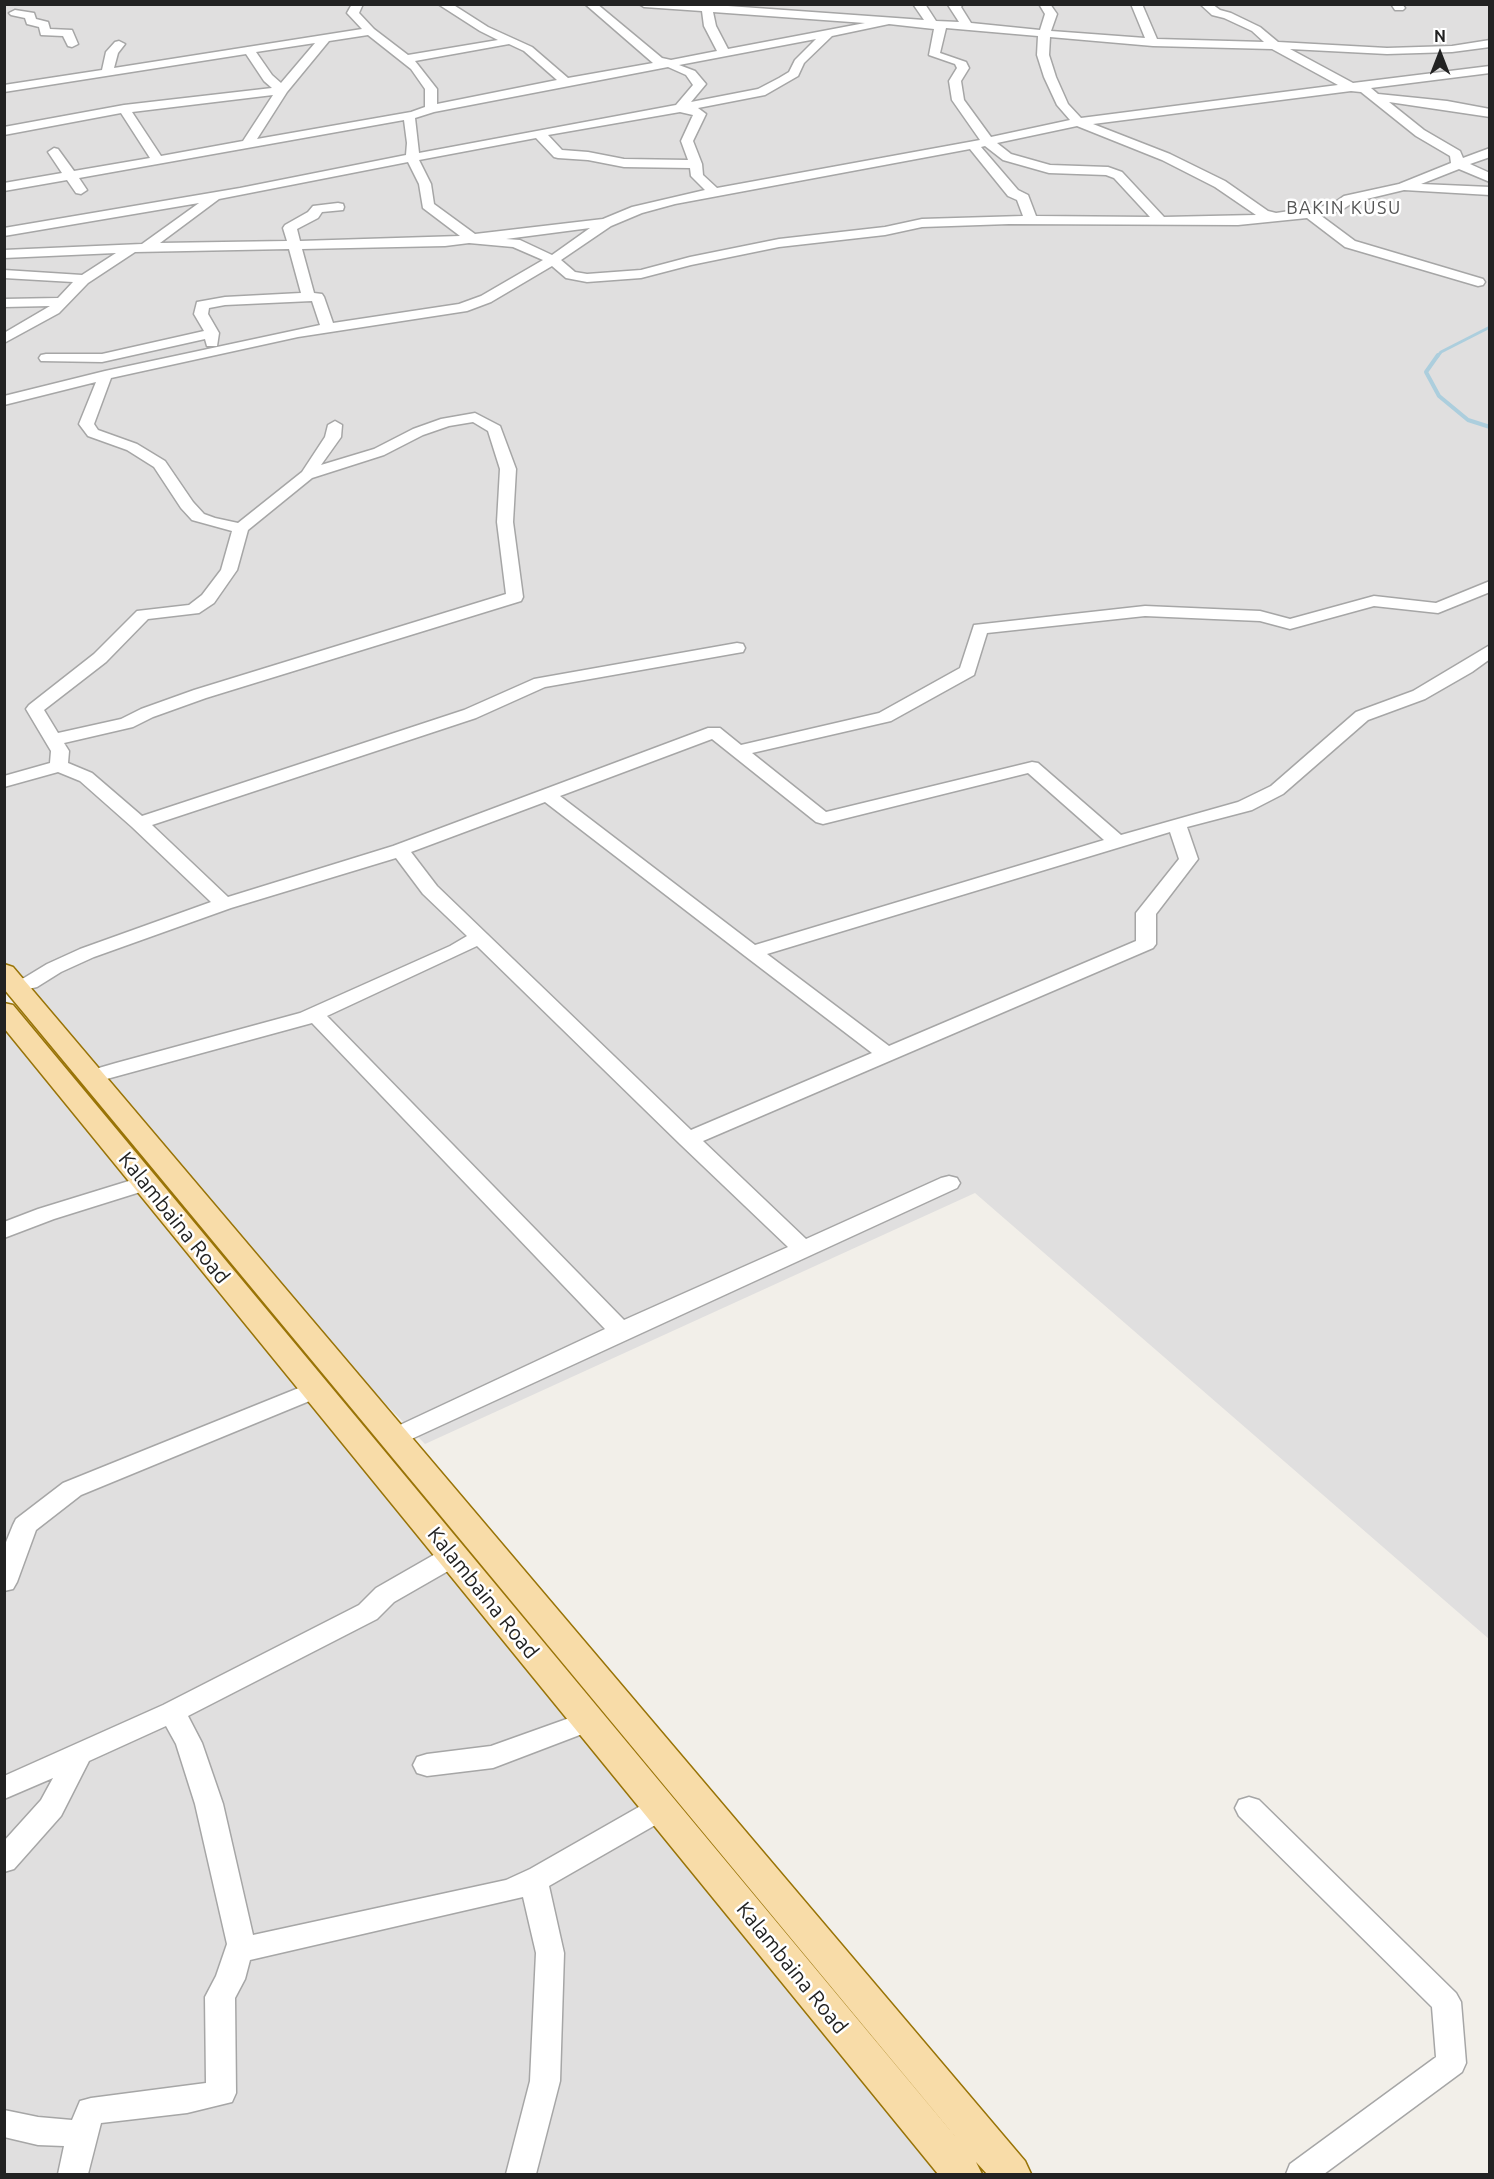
<!DOCTYPE html>
<style>
body{margin:0}
#map{position:relative;width:1494px;height:2179px;overflow:hidden;background:#f2efe9;font-family:Ubuntu,sans-serif}
canvas{display:block}
.frame{position:absolute;inset:0;border:6px solid #222;pointer-events:none}
.north{position:absolute;left:1410px;top:24px;width:60px;height:60px;-webkit-text-stroke:4px #fff;paint-order:stroke;rotate:0deg;font-size:16px;font-weight:700;line-height:24px;text-align:center;color:#222}
.north::after{content:'';display:block;margin:auto;width:21px;height:27px;background:#222;clip-path:polygon(50% 0,100% 100%,50% 72%,0 100%)}
</style>
<div id="map">
<canvas width="1494" height="2179"></canvas>
<div class="frame"></div>
<div class="north">N</div>
</div>
<script>
const ctx = document.querySelector('canvas').getContext('2d');
ctx.lineJoin = 'round';
function fillPath(path, color) {
  ctx.fillStyle = color;
  ctx.fill(path, 'evenodd');
}
function toPath(rows) {
  const path = new Path2D();
  for (const r of rows) {
    path.moveTo(r[0], r[1]);
    for (let i = 2; i < r.length; i += 2) path.lineTo(r[i], r[i + 1]);
  }
  return path;
}
function trace(path, color, width, dash) {
  ctx.strokeStyle = color;
  ctx.lineWidth = width;
  ctx.lineCap = dash ? 'butt' : 'round';
  ctx.setLineDash(dash || []);
  ctx.stroke(path);
}
function label(font, color, halo, rows, align = 'center') {
  ctx.font = font + ' Ubuntu,sans-serif';
  ctx.lineWidth = 5;
  ctx.setLineDash([]);
  ctx.textBaseline = 'middle';
  ctx.strokeStyle = halo;
  ctx.fillStyle = color;
  for (const [text, x, y, turn = 0] of rows) {
    ctx.save();
    ctx.translate(x, y);
    ctx.rotate((+turn || 0) * Math.PI / 180);
    ctx.textAlign = isNaN(turn) ? turn : align;
    if (halo) ctx.strokeText(text, 0, 0);
    ctx.fillText(text, 0, 0);
    ctx.restore();
  }
}
const residential = toPath([
 [4,5,1489,5,1489,1639,975,1193,425,1444,242,1258,5,964],
 [5,1002,961,2174,5,2174]
]);
const streamFar1 = toPath([
 [1437,357,1441,352,1490,327]
]);
const stream = toPath([
 [1438,355,1426,372,1439,396,1468,420,1490,427]
]);
const minor = toPath([
 [352,4,363,4,359,13,374,29,408,55,498,40,480,31,438,4,452,4,488,27,532,47,568,78,653,63,585,4,597,4,662,58,671,60,717,51,704,26,702,11,644,7,639,4,700,4,924,20,913,4,925,4,936,21,959,22,948,5,963,4,961,7,971,23,1040,30,1045,14,1039,4,1050,4,1057,14,1051,31,1145,38,1131,4,1142,4,1157,39,1264,42,1252,31,1224,18,1212,15,1200,4,1212,4,1220,10,1231,13,1260,27,1278,42,1387,48,1452,46,1490,40,1490,47,1452,52,1387,54,1290,49,1353,83,1490,66,1490,73,1371,88,1378,94,1447,101,1490,109,1490,117,1389,102,1424,130,1460,151,1463,158,1490,148,1490,157,1470,164,1490,173,1490,182,1459,169,1421,184,1490,187,1490,195,1404,190,1354,202,1340,211,1320,215,1355,241,1483,279,1485,282,1483,285,1478,286,1345,247,1307,218,1238,225,1009,224,922,227,885,235,779,247,691,265,641,278,587,282,566,278,552,266,491,302,467,311,298,337,111,378,94,424,98,430,137,444,165,461,193,502,204,514,215,518,238,523,302,472,325,437,328,425,335,421,342,425,341,437,321,465,374,449,413,429,441,419,475,413,500,426,516,469,513,522,523,597,521,601,206,698,153,717,133,727,64,743,69,751,68,763,92,773,142,816,464,710,534,679,737,643,743,644,745,648,743,652,737,653,545,687,476,718,152,825,228,897,393,846,708,728,720,728,741,745,879,713,960,668,974,625,1145,606,1260,611,1290,619,1374,596,1436,603,1490,581,1490,592,1438,613,1374,606,1290,629,1260,621,1145,616,987,633,974,675,891,721,752,753,826,812,1032,762,1038,763,1121,835,1238,802,1271,786,1356,712,1413,691,1490,645,1490,659,1472,672,1425,699,1368,720,1283,794,1252,810,1187,827,1198,859,1156,914,1156,944,1153,948,703,1141,806,1239,941,1178,949,1176,957,1178,960,1183,957,1188,394,1447,385,1444,382,1438,385,1432,605,1329,312,1023,92,1083,85,1082,82,1077,85,1072,116,1063,300,1013,450,946,467,936,423,894,396,858,231,908,94,957,61,972,37,987,16,992,9,990,6,986,9,982,24,978,47,964,80,949,211,902,132,827,80,781,58,772,4,787,4,776,50,763,51,751,26,709,29,705,94,654,137,611,189,605,202,595,221,570,232,531,192,520,181,508,154,467,127,450,88,436,79,424,96,382,4,405,4,396,105,371,320,325,312,301,225,305,209,308,208,314,219,333,217,346,207,346,205,339,102,362,41,361,39,358,41,355,46,354,102,354,204,331,194,314,197,302,225,297,301,293,289,249,135,252,88,283,59,313,4,343,4,333,50,306,4,307,4,299,58,298,73,282,4,278,4,270,82,275,116,253,4,258,4,250,142,244,199,203,4,236,4,228,240,188,406,155,407,143,404,120,79,178,87,190,81,194,76,193,67,180,4,191,4,183,62,173,48,152,54,148,58,149,74,171,150,158,121,113,4,135,4,127,124,105,272,88,264,81,246,54,4,92,4,85,102,70,106,52,115,42,119,41,125,44,118,53,114,68,362,29,347,13,352,4],
 [713,12,865,23,728,49,716,26,713,12],
 [889,24,934,29,929,55,955,64,957,68,949,81,952,100,980,140,717,188,703,175,702,164,693,141,706,114,698,108,765,95,798,76,804,63,832,36,889,24],
 [946,28,1038,36,1037,55,1044,77,1057,105,1070,120,991,137,964,100,961,81,969,68,966,62,940,53,946,28],
 [368,35,411,69,425,89,425,107,411,112,257,139,287,92,329,41,368,35],
 [1050,37,1153,46,1272,49,1338,85,1081,118,1068,104,1056,77,1049,55,1050,37],
 [816,39,795,60,789,72,779,78,758,89,691,102,706,84,695,71,679,65,816,39],
 [315,43,281,83,272,75,256,52,315,43],
 [509,44,524,51,557,80,437,104,437,89,415,61,509,44],
 [668,67,686,75,693,85,676,105,419,153,415,118,434,112,668,67],
 [1351,91,1361,92,1416,136,1450,156,1451,163,1399,184,1344,196,1331,205,1276,213,1268,211,1225,181,1170,154,1093,124,1351,91],
 [273,95,243,141,161,156,132,112,273,95],
 [680,112,693,115,681,141,688,160,624,159,588,152,562,150,548,135,680,112],
 [1077,126,1162,160,1215,187,1256,215,1164,217,1122,172,1108,167,1050,165,1011,154,997,143,1077,126],
 [536,138,554,157,558,158,588,160,624,167,690,168,691,176,705,190,632,207,603,219,475,234,434,204,431,184,419,160,536,138],
 [985,146,1003,160,1049,173,1106,175,1114,178,1150,217,1036,216,1028,195,1018,190,981,147,985,146],
 [970,149,1008,196,1017,200,1023,216,922,219,885,227,779,239,690,257,641,270,587,274,575,272,561,260,611,226,642,213,675,204,970,149],
 [408,162,419,184,423,208,460,236,300,241,297,229,318,218,322,212,343,210,344,207,343,204,338,203,313,206,308,212,285,225,283,228,287,241,160,243,219,199,408,162],
 [590,228,552,255,520,240,506,239,590,228],
 [469,243,513,247,543,260,481,296,459,304,333,323,324,297,322,294,314,293,302,249,445,246,469,243],
 [473,422,488,431,500,469,497,522,506,594,194,690,141,709,121,719,58,733,44,710,106,662,148,619,199,613,214,603,237,570,248,530,312,478,384,455,423,435,449,426,473,422],
 [712,739,816,822,823,824,1028,773,1104,840,755,945,560,796,712,739],
 [545,802,745,956,872,1053,691,1130,437,886,411,852,545,802],
 [1170,832,1179,859,1136,913,1136,941,889,1046,767,954,1170,832],
 [477,946,680,1144,788,1247,624,1320,327,1016,477,946],
 [1391,4,1402,4,1405,8,1403,10,1395,10,1391,4],
 [15,10,34,13,36,19,48,22,50,29,72,30,78,44,72,47,68,46,63,36,41,35,39,27,27,24,25,18,11,15,9,13,15,10],
 [145,1176,153,1178,156,1183,153,1188,54,1219,4,1238,4,1222,38,1209,145,1176],
 [316,1381,324,1383,328,1389,324,1395,81,1495,36,1530,17,1582,13,1589,4,1591,4,1547,13,1525,16,1519,63,1483,316,1381],
 [453,1547,462,1549,466,1556,462,1563,394,1602,377,1619,188,1716,202,1743,223,1804,253,1935,506,1880,530,1869,651,1800,661,1797,671,1800,675,1808,671,1816,549,1886,564,1953,560,2081,536,2174,506,2174,530,2081,536,1953,523,1897,250,1960,245,1979,235,1998,236,2093,232,2102,187,2113,101,2123,88,2174,58,2174,64,2146,38,2145,4,2137,4,2110,38,2117,72,2120,80,2101,91,2098,206,2083,205,1997,216,1976,227,1944,195,1804,176,1744,166,1726,89,1761,61,1816,14,1869,4,1872,4,1841,41,1800,53,1778,4,1799,4,1776,163,1705,359,1605,376,1588,444,1549,453,1547],
 [589,1711,598,1714,602,1721,598,1728,493,1768,427,1776,417,1773,413,1765,417,1757,427,1754,491,1746,589,1711],
 [1249,1797,1259,1800,1456,1993,1461,2002,1466,2063,1462,2072,1324,2174,1286,2174,1290,2164,1436,2057,1432,2007,1239,1816,1235,1808,1239,1800,1249,1797]
]);
const major = toPath([
 [4,964,13,967,1025,2161,1031,2174,987,2174,976,2162,982,2174,938,2174,4,1028,4,1003,13,1005,959,2141,4,989,4,964]
]);
const farQuarternames = [
 ["BAKIN KUSU",1344,208]
];
const nearStreetnames = [
 ["Kalambaina Road",174,1218,51],
 ["Kalambaina Road",483,1593,51],
 ["Kalambaina Road",792,1968,51]
];
fillPath(residential, '#e0dfdf');
trace(streamFar1, '#accedd', 3);
trace(stream, '#accedd', 4);
trace(minor, '#a6a6a6', 3);
trace(major, '#997407', 3);
fillPath(minor, '#fff');
fillPath(major, '#f8dca8');
ctx.letterSpacing = '1.5px';
label('18px', '#555', '#fff', farQuarternames);
ctx.letterSpacing = '0px';
label('21px', '#222', '#fff', nearStreetnames);
</script>
